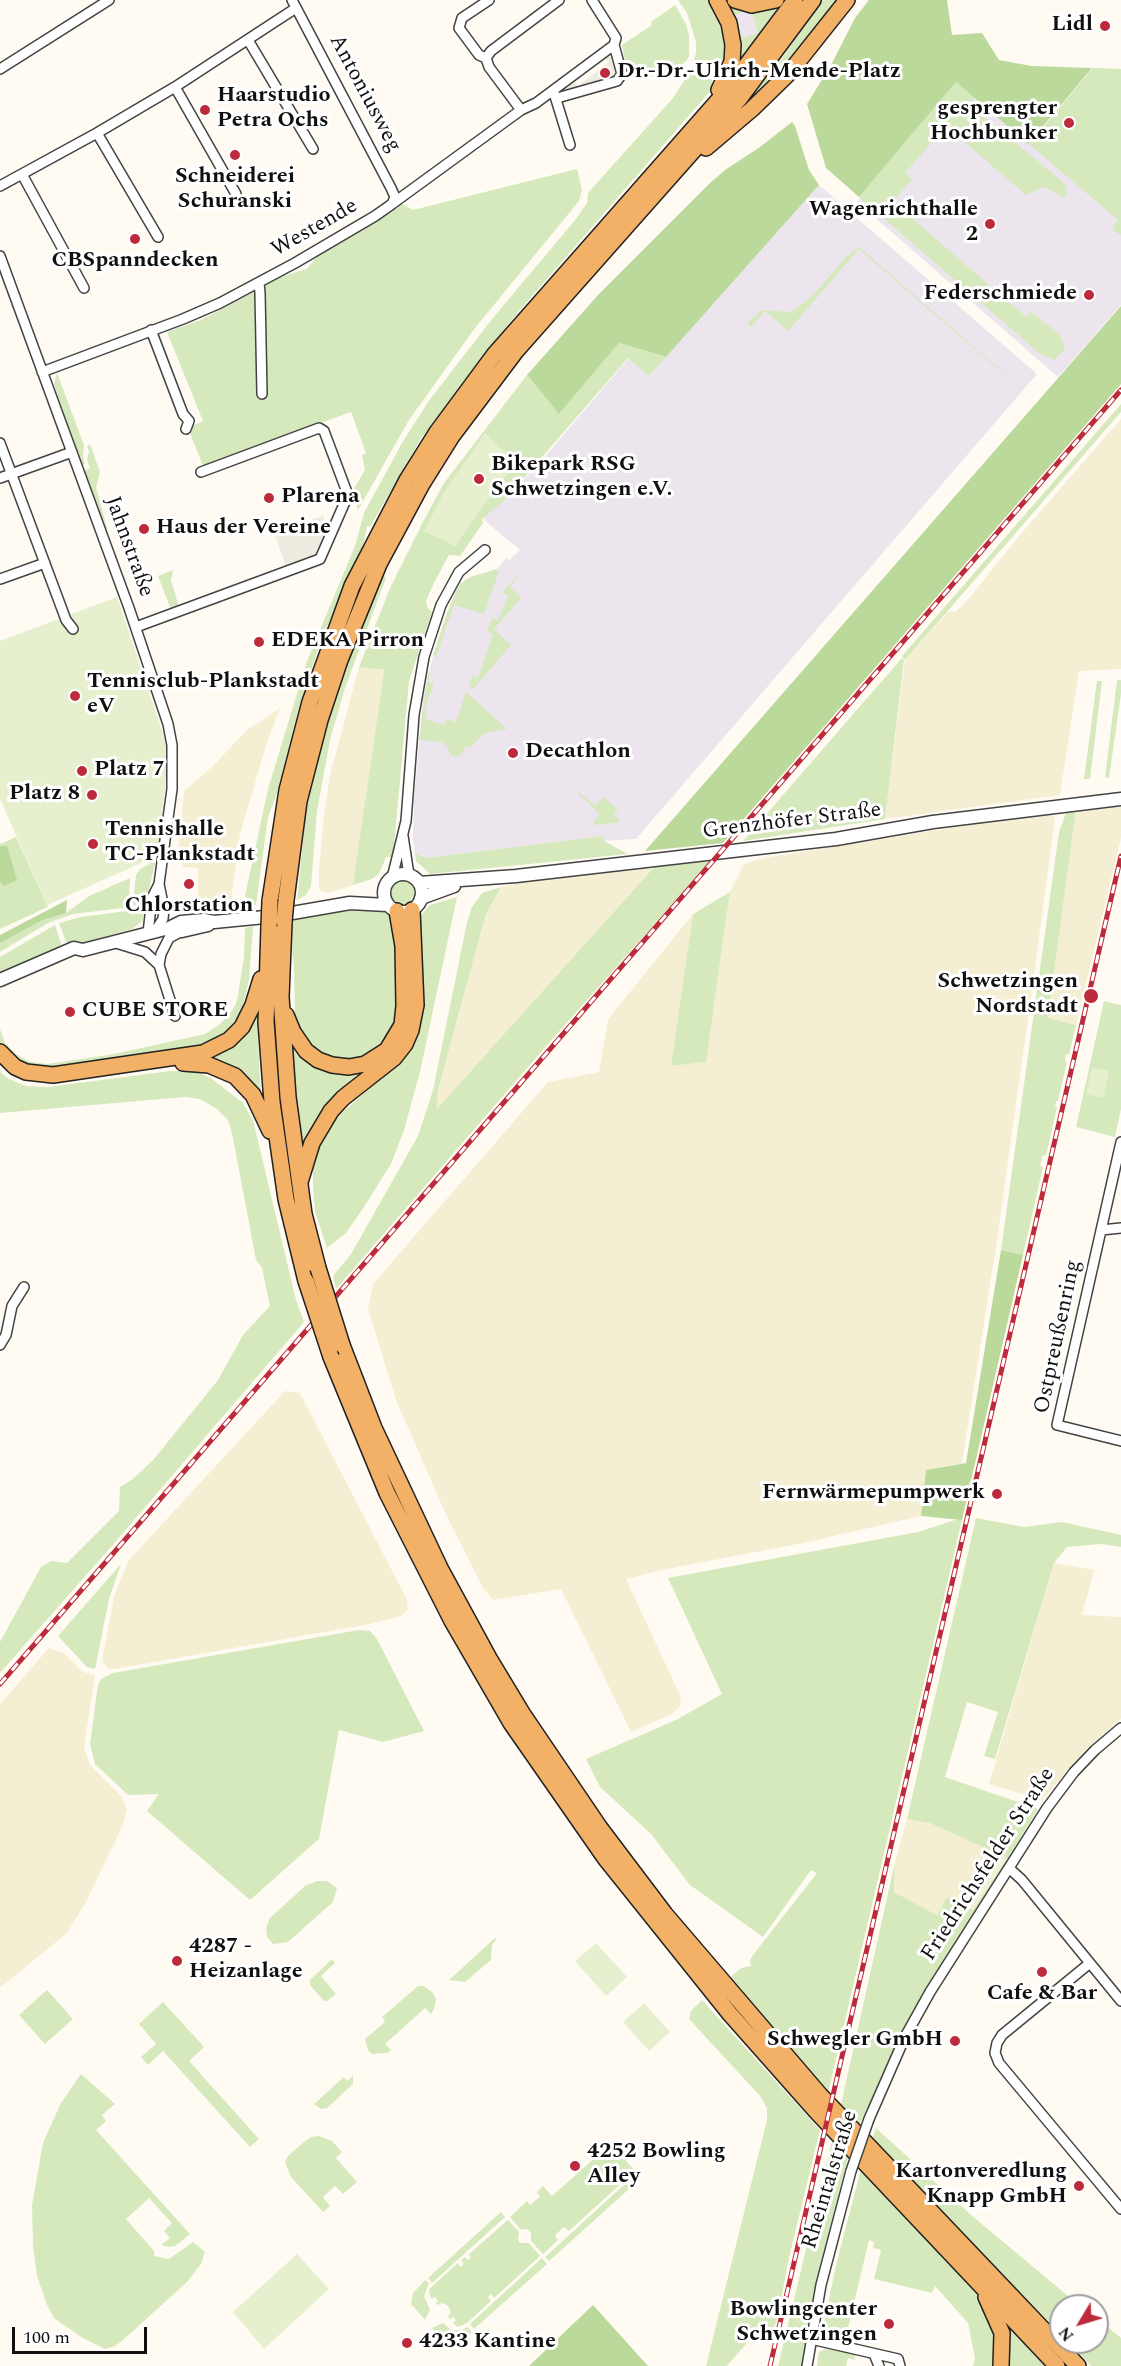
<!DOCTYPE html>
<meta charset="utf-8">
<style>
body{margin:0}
#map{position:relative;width:1121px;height:2366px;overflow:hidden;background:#fffbf3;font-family:Spectral,serif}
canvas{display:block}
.north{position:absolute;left:1049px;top:2294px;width:60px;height:60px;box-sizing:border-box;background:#fff;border:2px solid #9f9f9f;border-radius:50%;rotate:232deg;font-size:16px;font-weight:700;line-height:24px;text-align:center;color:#101010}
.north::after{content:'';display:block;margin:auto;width:21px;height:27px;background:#bd2a3b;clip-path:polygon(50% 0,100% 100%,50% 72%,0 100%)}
.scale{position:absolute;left:12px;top:2327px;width:135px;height:27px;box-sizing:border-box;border:3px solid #101010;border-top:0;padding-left:8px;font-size:18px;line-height:21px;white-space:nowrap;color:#101010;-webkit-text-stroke:4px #fff;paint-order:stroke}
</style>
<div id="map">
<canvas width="1121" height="2366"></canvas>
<div class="north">N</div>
<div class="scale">100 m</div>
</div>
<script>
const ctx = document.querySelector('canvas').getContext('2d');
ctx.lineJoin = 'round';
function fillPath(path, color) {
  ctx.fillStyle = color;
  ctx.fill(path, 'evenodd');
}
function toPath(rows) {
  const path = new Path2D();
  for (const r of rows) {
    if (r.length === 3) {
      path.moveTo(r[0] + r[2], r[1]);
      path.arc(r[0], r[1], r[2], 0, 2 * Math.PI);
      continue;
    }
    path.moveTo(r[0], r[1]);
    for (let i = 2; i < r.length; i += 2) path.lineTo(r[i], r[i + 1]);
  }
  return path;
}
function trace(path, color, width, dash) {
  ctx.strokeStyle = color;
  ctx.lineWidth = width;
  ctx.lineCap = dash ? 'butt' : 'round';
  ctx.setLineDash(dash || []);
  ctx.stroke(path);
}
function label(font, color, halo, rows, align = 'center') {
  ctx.font = font + ' Spectral,serif';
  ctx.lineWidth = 6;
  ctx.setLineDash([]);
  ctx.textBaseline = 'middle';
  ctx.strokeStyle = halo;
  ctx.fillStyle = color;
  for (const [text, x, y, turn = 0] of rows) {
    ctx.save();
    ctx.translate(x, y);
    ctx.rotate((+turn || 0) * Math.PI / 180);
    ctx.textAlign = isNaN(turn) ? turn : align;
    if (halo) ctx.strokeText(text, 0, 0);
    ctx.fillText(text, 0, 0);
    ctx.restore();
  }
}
const industrial = toPath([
 [751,10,758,33,742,38,735,15],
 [1093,68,1121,70,1121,305,1058,377,857,202,956,83,1028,144],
 [819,185,1037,374,636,839,603,841,603,836,426,858,415,853,413,837,414,801,423,697,433,656,447,613,456,590,465,580,497,569,506,558,509,560,520,550,484,520,485,516,504,501,541,461,629,358,649,376]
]);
const farmland = toPath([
 [1121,419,1121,669,1079,671,1060,795,885,819,905,660,949,611,955,612,965,603,1019,536],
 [359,667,384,670,353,885,329,893,321,891,319,888,319,870,324,816,330,775],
 [280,708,268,739,240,834,231,901,198,900,198,868,183,867,179,844,184,791,214,765,247,730],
 [1121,805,1121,838,1076,1025,1048,1019,1076,809],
 [1050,812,1055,819,1027,1026,996,1247,962,1463,926,1470,921,1516,808,1542,662,1570,626,1579,680,1695,681,1705,672,1714,631,1732,561,1589,493,1600,483,1588,447,1517,396,1400,368,1309,373,1284,548,1082,599,1072,608,1019,693,914,671,1066,706,1062,730,892,744,864,764,858],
 [657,864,480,1063,437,1110,438,1090,486,914,501,887,553,876],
 [285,1391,300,1393,403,1592,407,1600,408,1610,401,1616,370,1624,115,1669,108,1669,102,1661,114,1597,128,1561],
 [1054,1563,1094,1570,1082,1615,1121,1617,1121,1719,1083,1752,1042,1800,989,1784],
 [49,1648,64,1653,83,1672,95,1675,84,1747,90,1765,121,1796,127,1809,123,1825,86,1902,67,1933,0,1988,0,1704],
 [907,1819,930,1823,1007,1857,973,1910,937,1915,894,1892,895,1862]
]);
const green = toPath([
 [678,0,712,0,729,41,724,73,693,62,696,53,696,42,687,13],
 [722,0,730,2,782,2,736,65],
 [751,10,758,33,742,38,735,15],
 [822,0,842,0,806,48,737,114,779,63],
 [675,5,686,24,689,35,689,57,684,63,672,71,638,79,628,77,622,45,652,25,651,22],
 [688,68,712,80,713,88,519,311,476,365,420,440,370,527,367,526,364,542,320,643,298,711,276,796,268,817,256,905,251,906,245,896,268,789,307,661,355,546,364,513,402,443,428,402,492,319,576,219,587,203,588,193,673,98,684,81],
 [1093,68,1121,69,1121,235,1112,230,1118,220,1029,144],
 [956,82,975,98,969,102,974,109,1063,182,1067,188,1065,198,1043,187,1026,195,946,126,905,173,912,179,893,202,1026,317,1031,312,1060,335,1065,349,1054,360,1039,353,859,197],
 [577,169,582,190,579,201,475,328,409,420,358,510,352,492,365,470,362,455,366,453,351,412,203,466,188,428,203,421,167,332,201,320,283,276,307,269,318,255,402,204,413,210],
 [859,247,1004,373,1006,376,859,249,788,331,765,311,751,327,747,323,762,310,788,312,795,310,814,294,845,258],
 [619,343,666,357,649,376,628,358,504,501,482,519,483,523,460,556,449,555,434,583,426,601,427,607,432,612,409,681,393,857,386,857,379,874,372,879,353,885,384,670,359,667,390,588,425,518,444,483,527,375,559,414],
 [57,373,84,445,83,456,85,464,82,465,54,384],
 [1121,404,1121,412,905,660,902,656],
 [90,444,100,472,96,487,107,528,105,530,84,471,90,468,87,460,89,451,87,446],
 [527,565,510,587,521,598,494,629,511,645,473,689,469,685,472,676,478,678,493,634,487,632,492,618,498,620,508,595,502,593],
 [497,569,498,574,484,614,454,605,436,657,433,656,447,613,460,584,470,577],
 [173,570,171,580,179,607,171,610,158,576],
 [381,573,386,578,345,688,330,740,317,811,311,886,306,895,297,900,311,765,331,698],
 [902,658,904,660,885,819,743,841],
 [428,673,430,674,428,682,434,684,425,707,427,712,425,719,444,725,447,719,456,722,466,692,507,729,485,733,470,747,466,746,461,755,456,757,450,755,448,747,441,742,419,740],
 [1117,680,1121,680,1121,694,1109,778,1105,777],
 [1097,681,1102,681,1090,779,1084,779],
 [579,792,595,806,603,797,618,810,614,814,620,821,616,823,594,825,593,822,600,814,578,794],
 [1076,809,1048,1018,1076,1025,1069,1055,1066,1054,1065,1061,1067,1062,1058,1101,1056,1101,1055,1106,1057,1107,1046,1156,1043,1155,1040,1166,1043,1167,1023,1255,1001,1250,1059,832,1066,813],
 [603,836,604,841,628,854,430,874,416,861,415,853,426,858],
 [16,837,48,907,0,929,0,844],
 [713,858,548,1044,336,1289,333,1276,351,1254,418,1136,433,1090,467,922,472,907,482,893,501,887,486,914,472,965,438,1090,437,1109,657,864],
 [151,863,155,863,145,907,138,909,133,904,136,875,140,869],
 [130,878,129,905,123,908,73,914,48,923,0,952,0,943,18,933,43,920,66,913,89,896],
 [402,893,13],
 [730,892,706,1062,671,1066,693,914],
 [457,897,420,1072,404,1130,391,1164,362,1210,346,1233,327,1248,315,1212,313,1187,313,1164,320,1143,331,1123,392,1068,420,1011,423,988,416,926,421,915,430,905],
 [357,908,384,909,396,925,398,1003,395,1022,382,1045,371,1054,352,1060,337,1059,324,1054,311,1045,300,1028,295,1016,294,966,288,921,292,918],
 [127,911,144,914,142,921,132,929,68,947,59,923,81,917],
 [55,925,63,950,0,972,0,957],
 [253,926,249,979,243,1007,238,1017,226,1031,207,1044,185,1050,45,1069,27,1067,0,1045,0,1029,5,1043,16,1054,30,1062,47,1064,114,1054,205,1034,219,1025,232,1011,237,1001,244,957,245,928],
 [1104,1001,1121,1005,1121,1109,1115,1137,1076,1127],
 [257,1013,258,1043,261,1097,202,1060],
 [408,1020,304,1147,300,1147,290,1036,306,1055,370,1064],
 [170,1071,195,1071,211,1078,243,1103,253,1120,296,1300,304,1322,117,1540,0,1673,0,1642,41,1567,51,1561,67,1563,119,1511,120,1487,133,1479,154,1459,218,1380,243,1335,270,1306,262,1268,256,1260,232,1133,228,1120,217,1109,200,1099,185,1097,0,1113,0,1072,9,1079,26,1086,48,1087],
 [976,1518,1024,1527,1062,1522,1121,1535,1121,1547,1101,1544,1067,1547,1054,1563,995,1759,984,1756,998,1712,967,1702,945,1777,1038,1809,910,2019,858,2127,727,1980,741,1968,751,1966,750,1960,753,1955,817,1873,811,1870,763,1937,690,1885,651,1834,600,1787,586,1759,676,1720,722,1694,668,1578,918,1532,958,1519,962,1520,828,2093,841,2104,895,1862,894,1892,937,1915,947,1897,973,1910,1007,1858,930,1823,907,1819],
 [121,1564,109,1599,95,1669,87,1667,58,1636],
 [359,1630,370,1631,377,1639,424,1731,383,1742,339,1730,319,1839,250,1900,147,1811,159,1794,128,1795,95,1764,90,1744,98,1685,101,1679,113,1673],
 [317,1881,327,1881,337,1888,333,1902,288,1942,273,1944,267,1937,266,1928,270,1918,305,1886],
 [495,1938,497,1939,492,1945,491,1960,465,1982,449,1980],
 [332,1959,335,1963,321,1976,336,1994,327,2001,324,2001,310,1985,310,1980],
 [418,1986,424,1986,433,1993,436,1999,434,2009,431,2014,425,2008,385,2044,391,2050,387,2053,372,2054,368,2050,365,2039,385,2022,382,2017],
 [47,1990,73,2019,45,2044,19,2015],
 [702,2000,820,2130,788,2262,778,2317,771,2336,757,2331,727,2366,706,2366,767,2120,767,2108,760,2096,689,2019,691,2011],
 [163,2002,204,2047,189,2061,259,2139,250,2147,163,2051,148,2065,141,2057,156,2044,139,2024],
 [81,2074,115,2104,102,2115,106,2121,96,2130,190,2234,175,2246,169,2247,161,2245,170,2238,164,2231,172,2223,149,2198,126,2219,154,2251,154,2256,169,2259,193,2242,205,2252,201,2264,187,2282,122,2341,115,2346,105,2349,81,2337,54,2318,47,2305,37,2276,33,2246,32,2205,43,2143,61,2103],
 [353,2076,353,2084,327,2108,321,2109,314,2104,344,2077,347,2081],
 [876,2128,971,2215,1080,2306,1061,2306,1061,2334,872,2140],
 [319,2136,332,2141,342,2152,336,2158,357,2182,343,2194,335,2186,323,2197,330,2206,323,2212,291,2177,285,2162,288,2156,304,2142,311,2137],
 [608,2140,635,2171,569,2231,564,2227,555,2235,558,2240,543,2254,531,2241,531,2233,527,2229,521,2230,510,2217,527,2201,530,2205,540,2197,537,2192,543,2186,552,2196,605,2149,602,2146],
 [832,2141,848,2158,821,2262,802,2366,778,2366],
 [861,2169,968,2283,986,2307,996,2327,998,2366,973,2366,975,2358,968,2323,935,2286,932,2293,874,2279,881,2250,873,2248,874,2242,869,2240,845,2341,828,2337,822,2333,836,2265],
 [637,2173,641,2177,639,2180,549,2261,545,2257],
 [501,2212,505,2217,432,2283,428,2278],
 [508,2220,519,2232,518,2240,520,2243,529,2243,540,2256,494,2298,491,2294,488,2297,491,2301,467,2323,458,2327,453,2323,456,2320,453,2317,450,2319,448,2317,451,2312,448,2306,443,2303,437,2305,436,2303,438,2301,435,2297,432,2299,430,2296,429,2289,458,2263,460,2267,464,2264,461,2260,465,2257,468,2260,471,2258,469,2254],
 [542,2258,547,2264,474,2329,470,2324],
 [425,2280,429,2283,424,2296,430,2310,425,2320,411,2304,413,2293],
 [1097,2319,1121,2338,1121,2366,1091,2366,1069,2342,1097,2342],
 [1004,2322,1045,2366,1005,2366],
 [443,2323,451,2330,462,2330,467,2327,472,2332,455,2345,447,2345,432,2328],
 [825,2349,856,2353,854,2360,848,2358,846,2366,817,2366,819,2352]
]);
const forest = toPath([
 [869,0,947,0,952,35,982,33,999,60,1032,66,1092,68,1028,144,956,82,859,197,826,168,807,104,831,65,855,18],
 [792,122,795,126,809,170,819,185,666,357,619,343,559,414,527,375,598,295,709,184,725,170,760,147],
 [1121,306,1121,384,723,843,645,851],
 [0,846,7,846,17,880,4,886,0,882],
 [67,900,66,913,43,920,0,943,0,935],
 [1001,1250,1023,1255,962,1520,921,1516,926,1470,966,1463],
 [593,2305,648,2366,529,2366]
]);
const pitch = toPath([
 [485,433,516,463,484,505,455,546,424,531,443,494],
 [117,597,169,751,157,856,47,905,0,799,0,641],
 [1092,1068,1109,1071,1103,1098,1086,1094],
 [596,1943,627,1977,606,1996,575,1961],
 [644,2003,670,2032,649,2051,623,2022],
 [297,2254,329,2289,264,2349,233,2312]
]);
const plaza = toPath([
 [608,56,613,58,617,72,613,79,561,92,561,89,573,80,578,86,609,62,605,57],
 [323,516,329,532,319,555,286,567,274,532]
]);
const minor = toPath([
 [489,0,462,18,459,28,479,55,486,58,489,67,521,110],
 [248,40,313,149],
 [486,58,491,51,559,0],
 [0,69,109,0],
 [175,87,236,194],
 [554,93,570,145],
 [557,98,617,81,622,74,614,45,616,38,592,0],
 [97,133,158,237],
 [23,176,84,288],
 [0,186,97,133,175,87,296,8],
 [392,204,521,110,536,103,614,45],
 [0,256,129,608,168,724,172,745,172,789,159,884,152,898,148,933],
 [259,283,260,293,262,394],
 [151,330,183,414,189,421,186,429],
 [42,372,183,319,220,303,295,263,375,216,392,204,395,197,391,188,292,0],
 [0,443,66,620,73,629],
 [0,478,72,452],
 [0,579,45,563],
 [136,627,320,559,348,495,324,431,319,428,201,472],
 [403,836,409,875],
 [392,878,406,821,414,715,424,657,441,605,459,572,485,550],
 [155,931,163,919,164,909,159,884],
 [116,943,145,952,159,965,175,1016],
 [159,965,161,954,169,938,182,931],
 [1121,1142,1057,1425,1121,1441],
 [1101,1230,1121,1228],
 [0,1345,6,1335,12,1306,24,1287],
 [1010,1869,1022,1880,1121,2001],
 [1090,1963,1002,2035,997,2043,995,2053,999,2063,1121,2209],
 [869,2119,905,2037,930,1992,1047,1808,1074,1772,1095,1750,1121,1728],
 [811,2339,898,2359,900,2366],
 [874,2354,879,2366],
 [807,2366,821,2285,851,2171]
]);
const tertiary = toPath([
 [403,893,19],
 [419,883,516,876,836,839,933,822,1121,799],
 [421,898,454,886],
 [169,928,182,931,208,925],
 [0,980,74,948,83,950,169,928,181,922,204,920,214,922,275,916,350,903,387,905]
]);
const trunk = toPath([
 [717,0,729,23,733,45,732,62,719,90],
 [735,0,752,5,776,0],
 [706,148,752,109,789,73,847,0],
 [286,900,299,801,320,720,340,660,379,564,422,484,452,436,516,351,740,98,813,0],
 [270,901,287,790,310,702,352,586,407,480,437,432,494,355,730,87,795,0],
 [284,922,281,997,288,1097,304,1214,318,1268],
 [269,926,266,1022,272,1102,286,1199,306,1281],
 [286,1015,293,1032,306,1051,318,1060,332,1065,349,1067,365,1064,387,1050,402,1025,404,1006,403,946,397,911],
 [0,1052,15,1067,26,1072,53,1075,203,1053,229,1040,242,1027,253,1005,261,979],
 [183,1063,209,1065,235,1076,253,1095,270,1131],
 [300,1182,312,1143,331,1111,343,1098,394,1058,405,1044,411,1030,416,1005,412,910],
 [342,1345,374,1428,440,1568,490,1660,522,1713,600,1828,665,1914,820,2095,1078,2366],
 [331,1357,387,1493,452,1621,511,1723,605,1858,730,2014,815,2110,1057,2366],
 [986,2297,1002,2333,1001,2366]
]);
const rail = toPath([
 [0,1684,1121,390],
 [770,2366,1121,856]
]);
const minorBridge = toPath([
 [851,2171,869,2119]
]);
const trunkBridge = toPath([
 [284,922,286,900],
 [269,926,270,901],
 [318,1268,342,1345],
 [306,1281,331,1357]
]);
const markers = [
 [1105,26,6,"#bd2a3b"],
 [605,73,6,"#bd2a3b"],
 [205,110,6,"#bd2a3b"],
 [1069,123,6,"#bd2a3b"],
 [235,155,6,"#bd2a3b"],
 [990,224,6,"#bd2a3b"],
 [135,239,6,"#bd2a3b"],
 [1089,295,6,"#bd2a3b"],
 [479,479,6,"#bd2a3b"],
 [269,498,6,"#bd2a3b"],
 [144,529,6,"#bd2a3b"],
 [259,642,6,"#bd2a3b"],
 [75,696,6,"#bd2a3b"],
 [513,753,6,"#bd2a3b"],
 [82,771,6,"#bd2a3b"],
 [92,795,6,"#bd2a3b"],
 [93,844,6,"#bd2a3b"],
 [189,884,6,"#bd2a3b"],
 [1091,996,8,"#bd2a3b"],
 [70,1012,6,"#bd2a3b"],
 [997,1494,6,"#bd2a3b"],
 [177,1961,6,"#bd2a3b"],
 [1042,1972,6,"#bd2a3b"],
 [955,2041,6,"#bd2a3b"],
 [575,2166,6,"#bd2a3b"],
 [1079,2186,6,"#bd2a3b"],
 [889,2324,6,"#bd2a3b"],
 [407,2343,6,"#bd2a3b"]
];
const poiNames = [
 ["Lidl",1093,26,"right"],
 ["Dr.-Dr.-Ulrich-Mende-Platz",617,73],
 ["Haarstudio",217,97],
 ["Petra Ochs",217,122],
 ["gesprengter",1057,110,"right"],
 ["Hochbunker",1057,135,"right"],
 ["Schneiderei",235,178,"center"],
 ["Schuranski",235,203,"center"],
 ["Wagenrichthalle",978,211,"right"],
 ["2",978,236,"right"],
 ["CBSpanndecken",135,262,"center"],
 ["Federschmiede",1077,295,"right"],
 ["Bikepark RSG",491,466],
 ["Schwetzingen e.V.",491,491],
 ["Plarena",281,498],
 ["Haus der Vereine",156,529],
 ["EDEKA Pirron",271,642],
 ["Tennisclub-Plankstadt",87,683],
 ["eV",87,708],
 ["Decathlon",525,753],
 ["Platz 7",94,771],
 ["Platz 8",80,795,"right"],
 ["Tennishalle",105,831],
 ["TC-Plankstadt",105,856],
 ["Chlorstation",189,907,"center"],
 ["Schwetzingen",1078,983,"right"],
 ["Nordstadt",1078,1008,"right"],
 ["CUBE STORE",82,1012],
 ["Fernwärmepumpwerk",985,1494,"right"],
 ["4287 -",189,1948],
 ["Heizanlage",189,1973],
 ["Cafe & Bar",1042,1995,"center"],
 ["Schwegler GmbH",943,2041,"right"],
 ["4252 Bowling",587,2153],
 ["Alley",587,2178],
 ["Kartonveredlung",1067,2173,"right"],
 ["Knapp GmbH",1067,2198,"right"],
 ["Bowlingcenter",877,2311,"right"],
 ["Schwetzingen",877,2336,"right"],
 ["4233 Kantine",419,2343]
];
const streetNames = [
 ["Antoniusweg",364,94,62],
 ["Westende",315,229,-30],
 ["Jahnstraße",128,547,70],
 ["Grenzhöfer Straße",792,822,-7],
 ["Ostpreußenring",1059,1337,-78],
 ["Friedrichsfelder Straße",989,1865,-57],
 ["Rheintalstraße",831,2180,-73]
];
fillPath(industrial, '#ece5ee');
fillPath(farmland, '#f4efd3');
fillPath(green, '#d6e9bc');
fillPath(forest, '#bcd99c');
fillPath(pitch, '#e7f0ce');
fillPath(plaza, '#f0ebe1');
trace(minor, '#434343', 12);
trace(tertiary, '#434343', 15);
trace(trunk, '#212121', 18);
trace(minor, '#fff', 9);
trace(tertiary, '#fff', 12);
trace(trunk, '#f2b166', 15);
trace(rail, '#bd2a3b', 5);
trace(rail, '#fff', 3, [9]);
trace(minorBridge, '#434343', 12, []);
trace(trunkBridge, '#212121', 18, []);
trace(minorBridge, '#fff', 9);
trace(trunkBridge, '#f2b166', 15);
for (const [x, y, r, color] of markers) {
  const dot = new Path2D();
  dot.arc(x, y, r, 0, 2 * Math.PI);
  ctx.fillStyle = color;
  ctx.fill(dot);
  trace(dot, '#fff', 2);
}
label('bold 22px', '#101010', '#fff', poiNames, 'left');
label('22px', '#101010', '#fff', streetNames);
</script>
